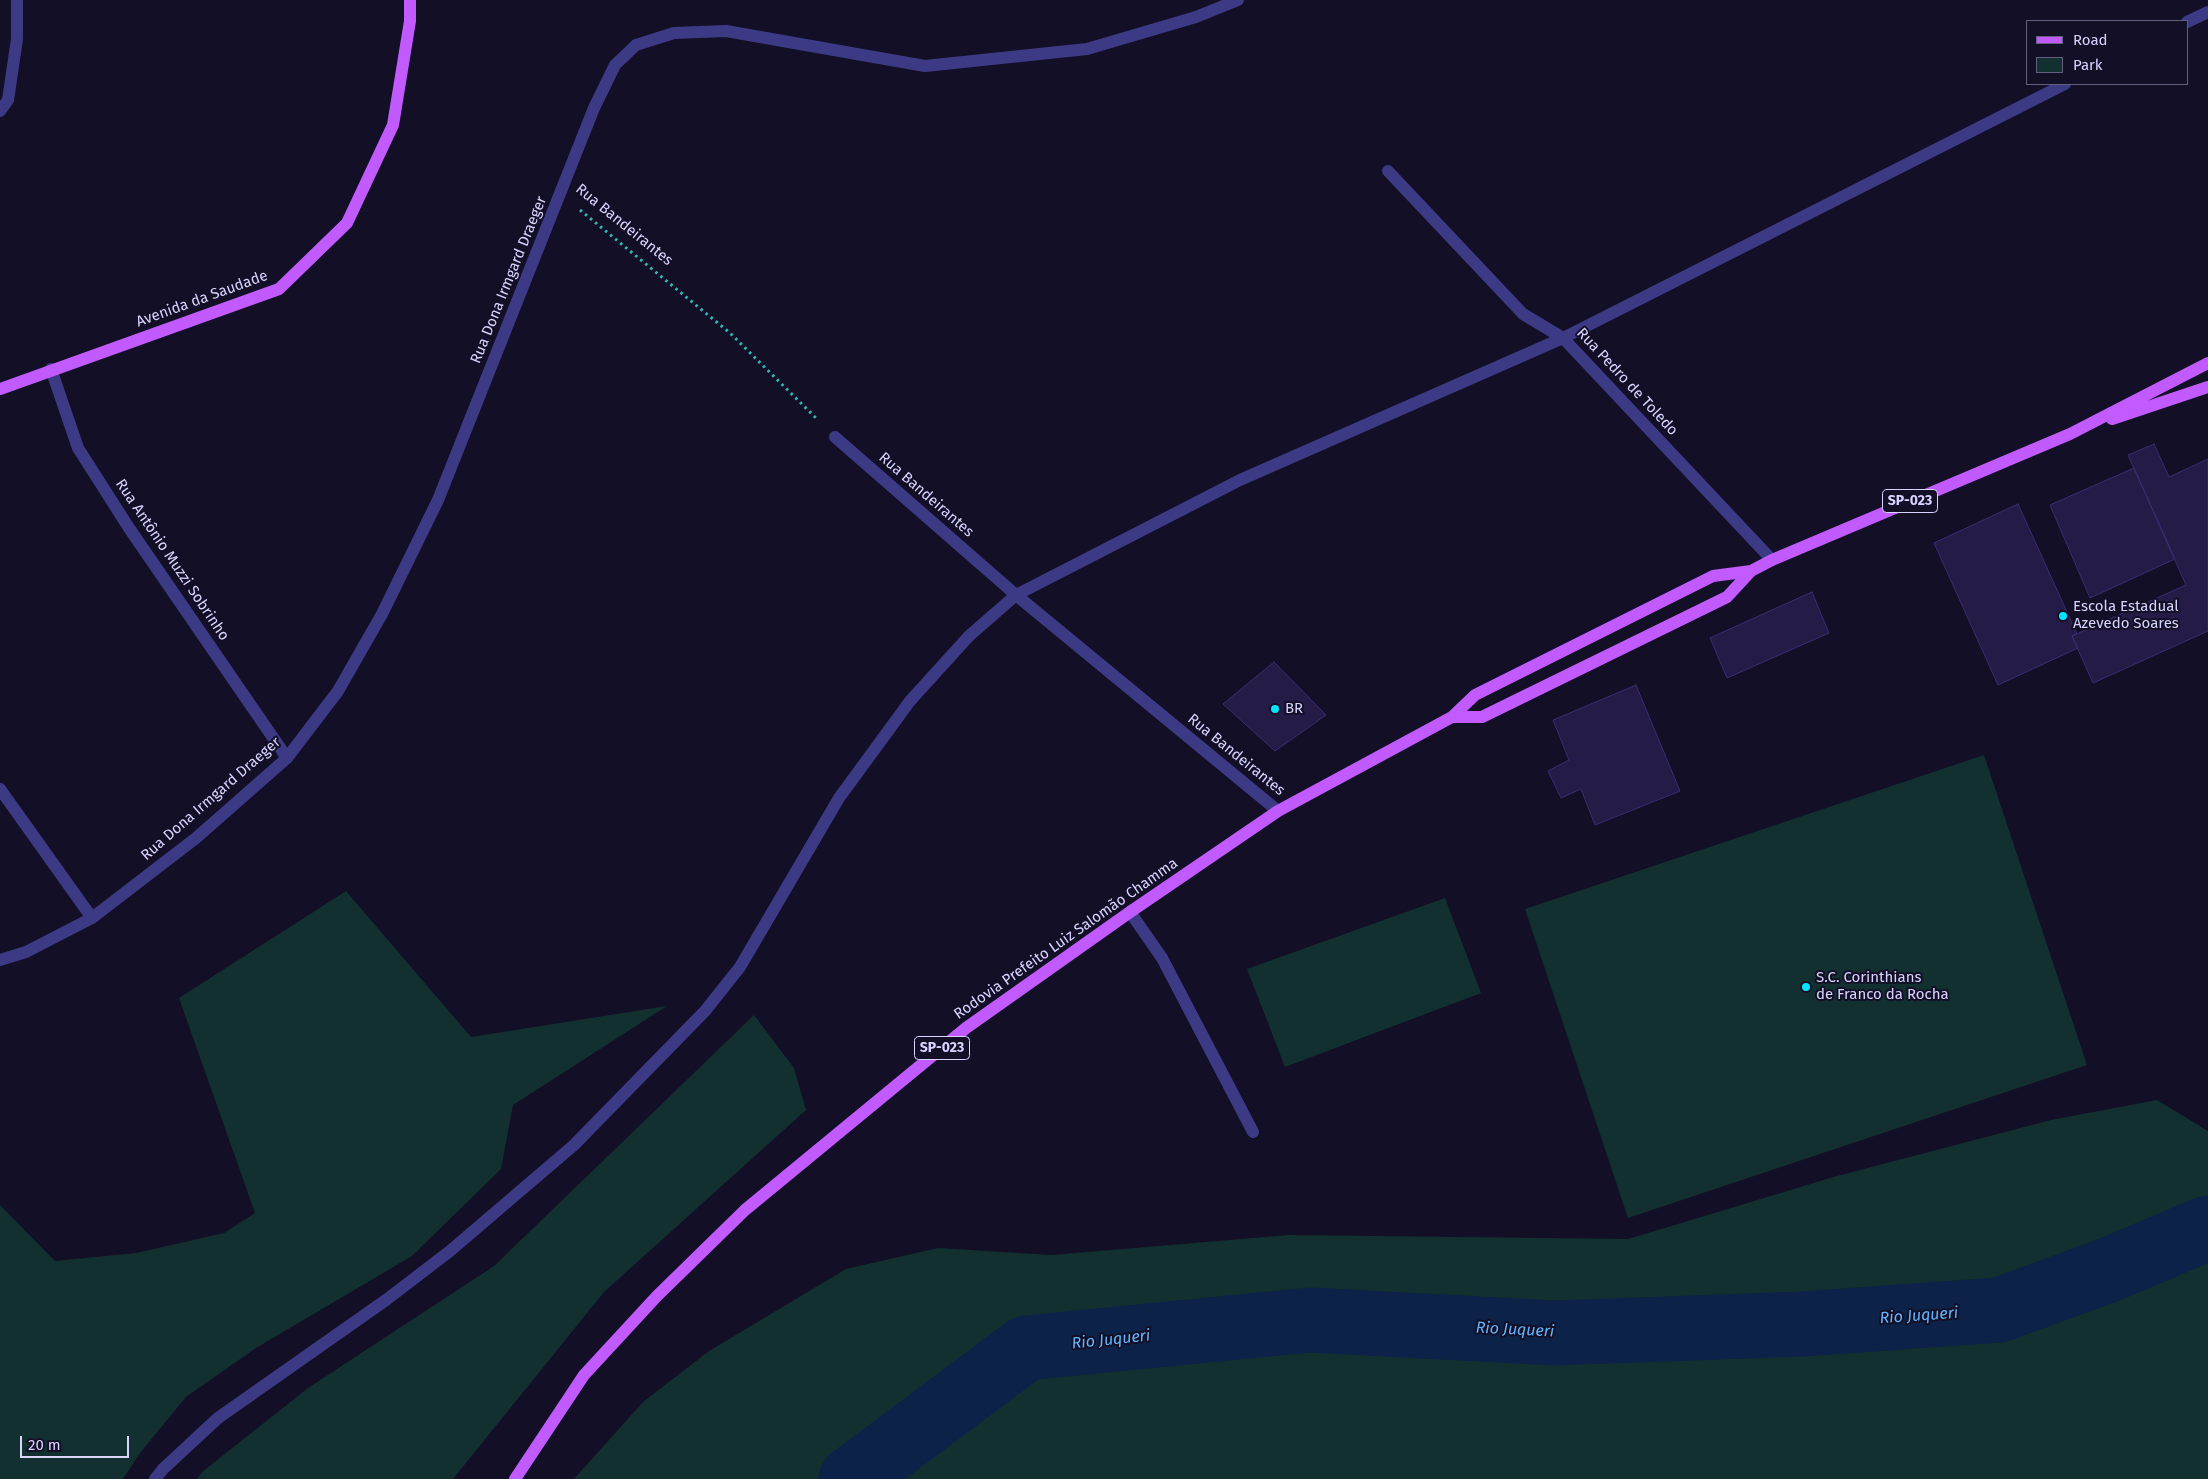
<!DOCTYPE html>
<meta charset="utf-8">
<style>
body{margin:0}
#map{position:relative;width:2208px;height:1479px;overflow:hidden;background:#130f26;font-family:"Fira Sans",sans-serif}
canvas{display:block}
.legend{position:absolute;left:2026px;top:20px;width:162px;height:65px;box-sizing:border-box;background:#130f26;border:1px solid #625e7d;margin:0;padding:6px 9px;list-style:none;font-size:15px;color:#d9d4ff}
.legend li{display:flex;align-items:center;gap:10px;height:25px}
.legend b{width:25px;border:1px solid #625e7d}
.scale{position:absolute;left:20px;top:1436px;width:109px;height:22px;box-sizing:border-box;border:2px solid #d9d4ff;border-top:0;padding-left:6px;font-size:15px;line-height:18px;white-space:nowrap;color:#d9d4ff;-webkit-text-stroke:4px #130f26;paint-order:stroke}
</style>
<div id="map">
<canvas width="2208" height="1479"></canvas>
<ul class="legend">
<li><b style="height:6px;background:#c25bff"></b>Road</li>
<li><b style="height:14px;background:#12302f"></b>Park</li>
</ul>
<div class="scale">20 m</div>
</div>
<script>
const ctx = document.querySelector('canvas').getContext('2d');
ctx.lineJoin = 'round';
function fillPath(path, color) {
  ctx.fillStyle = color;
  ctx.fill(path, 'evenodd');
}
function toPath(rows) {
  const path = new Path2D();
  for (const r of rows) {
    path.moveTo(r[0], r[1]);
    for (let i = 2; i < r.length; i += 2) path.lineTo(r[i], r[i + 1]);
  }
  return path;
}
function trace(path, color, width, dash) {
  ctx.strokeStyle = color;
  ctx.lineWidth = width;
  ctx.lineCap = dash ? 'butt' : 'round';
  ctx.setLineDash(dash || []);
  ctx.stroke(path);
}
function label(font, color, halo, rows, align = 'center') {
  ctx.font = font + ' "Fira Sans",sans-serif';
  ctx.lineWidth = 4;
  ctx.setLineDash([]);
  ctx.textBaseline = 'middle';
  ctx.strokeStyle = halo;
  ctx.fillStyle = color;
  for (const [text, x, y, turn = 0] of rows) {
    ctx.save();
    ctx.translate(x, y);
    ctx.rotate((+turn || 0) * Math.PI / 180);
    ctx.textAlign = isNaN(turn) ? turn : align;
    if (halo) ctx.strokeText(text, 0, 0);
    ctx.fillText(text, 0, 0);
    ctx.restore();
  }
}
const green = toPath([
 [1984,755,2087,1065,1628,1218,1525,909],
 [346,891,471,1037,667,1006,513,1105,501,1169,412,1256,256,1348,186,1397,140,1453,123,1479,0,1479,0,1205,55,1261,136,1253,224,1233,255,1213,179,998],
 [1445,898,1481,993,1285,1067,1247,969],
 [754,1015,794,1068,806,1110,604,1292,453,1479,197,1479,202,1472,308,1388,494,1266],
 [2157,1100,2208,1131,2208,1479,574,1479,643,1402,709,1351,846,1269,938,1248,1051,1255,1289,1235,1628,1239,1837,1176,2051,1120]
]);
const river = toPath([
 [851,1479,1026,1348,1310,1320,1555,1333,1802,1324,1999,1310,2106,1271,2208,1228]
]);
const building = toPath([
 [2154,444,2169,477,2208,459,2208,631,2093,683,2072,636,2186,585,2128,455,2154,444],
 [2134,468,2175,559,2090,598,2050,505,2134,468],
 [2018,504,2077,634,2072,636,2078,648,1998,685,1934,543,2018,504],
 [1812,592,1829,633,1727,678,1710,638,1812,592],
 [1274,662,1326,715,1275,751,1223,704,1274,662],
 [1636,685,1680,791,1595,825,1581,789,1561,798,1548,771,1569,760,1553,720,1636,685]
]);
const path = toPath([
 [580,210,730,333,817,419]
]);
const minor = toPath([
 [2187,22,2208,12],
 [0,111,8,100,17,39,17,0],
 [1388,171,1523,314,1563,338,1772,560],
 [51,369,78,448,129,528,287,758],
 [835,437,1016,595,1278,811],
 [0,789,92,918],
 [1130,912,1162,958,1253,1132],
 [0,960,26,952,92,918,196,838,287,758,338,691,382,614,438,500,594,108,615,65,636,45,674,33,726,31,925,66,1087,49,1196,17,1238,0],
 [155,1479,163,1469,218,1418,386,1300,450,1251,574,1145,705,1011,740,967,839,798,910,701,969,636,1016,595,1240,480,1563,338,2065,84]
]);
const major = toPath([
 [0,389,279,289,347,223,393,125,410,21,410,0],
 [2112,419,2208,387],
 [1452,717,1482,717,1727,597,1751,571],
 [515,1479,584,1375,657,1296,745,1210,966,1028,1130,912,1278,811,1452,717,1475,695,1713,576,1751,571,1772,560,2070,434,2208,363]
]);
const markers = [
 [2063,616,5,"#00e5ff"],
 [1275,709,5,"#00e5ff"],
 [1806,987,5,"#00e5ff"]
];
const shields = [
 [1910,501,55],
 [942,1048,55]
];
const shieldNames = [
 ["SP-023",1910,501],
 ["SP-023",942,1048]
];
const streetNames = [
 ["Rua Bandeirantes",624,225,39],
 ["Rua Dona Irmgard Draeger",509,280,-68],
 ["Avenida da Saudade",202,299,-20],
 ["Rua Pedro de Toledo",1627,382,47],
 ["Rua Bandeirantes",926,495,41],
 ["Rua Antônio Muzzi Sobrinho",172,560,56],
 ["Rua Bandeirantes",1236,755,39],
 ["Rua Dona Irmgard Draeger",211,799,-41],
 ["Rodovia Prefeito Luiz Salomão Chamma",1066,939,-35]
];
const poiNames = [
 ["Escola Estadual",2073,607],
 ["Azevedo Soares",2073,624],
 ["BR",1285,709],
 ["S.C. Corinthians",1816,978],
 ["de Franco da Rocha",1816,995]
];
const waterNames = [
 ["Rio Juqueri",1919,1316,-4],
 ["Rio Juqueri",1515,1330,3],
 ["Rio Juqueri",1111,1340,-6]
];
fillPath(green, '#12302f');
trace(river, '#0c2248', 65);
fillPath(building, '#241b47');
trace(building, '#3b2d73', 1);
trace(path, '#2fb8b0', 3, [2.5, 4]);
trace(minor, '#3d3a85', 12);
trace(major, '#c25bff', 12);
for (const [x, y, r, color] of markers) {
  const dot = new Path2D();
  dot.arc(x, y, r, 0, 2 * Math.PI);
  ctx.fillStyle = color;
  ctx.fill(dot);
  trace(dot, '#130f26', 2);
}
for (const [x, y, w] of shields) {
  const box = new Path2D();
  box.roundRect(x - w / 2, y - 11.5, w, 23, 4);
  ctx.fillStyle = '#130f26';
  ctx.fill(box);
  trace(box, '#d9d4ff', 1);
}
label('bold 14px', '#d9d4ff', null, shieldNames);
label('15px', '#d9d4ff', '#130f26', streetNames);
label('15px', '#d9d4ff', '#130f26', poiNames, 'left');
label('italic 16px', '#62b6ff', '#130f26', waterNames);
</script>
